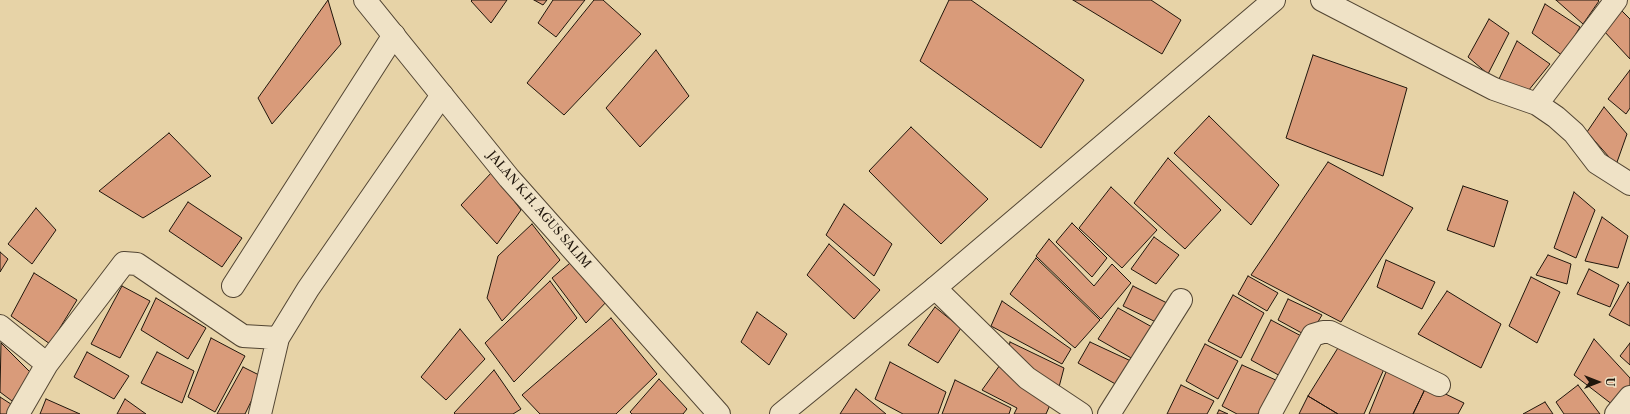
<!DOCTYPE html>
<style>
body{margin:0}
#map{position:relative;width:1630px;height:414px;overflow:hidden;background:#e7d3a7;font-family:"Libre Caslon Text",serif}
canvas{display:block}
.north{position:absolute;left:1578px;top:362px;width:40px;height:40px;-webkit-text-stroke:3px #efe2c6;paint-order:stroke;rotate:90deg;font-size:11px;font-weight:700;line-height:16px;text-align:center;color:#20160c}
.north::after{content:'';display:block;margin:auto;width:14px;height:18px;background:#20160c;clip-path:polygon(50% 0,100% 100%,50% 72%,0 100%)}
</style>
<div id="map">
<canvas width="1630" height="414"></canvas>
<div class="north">U</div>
</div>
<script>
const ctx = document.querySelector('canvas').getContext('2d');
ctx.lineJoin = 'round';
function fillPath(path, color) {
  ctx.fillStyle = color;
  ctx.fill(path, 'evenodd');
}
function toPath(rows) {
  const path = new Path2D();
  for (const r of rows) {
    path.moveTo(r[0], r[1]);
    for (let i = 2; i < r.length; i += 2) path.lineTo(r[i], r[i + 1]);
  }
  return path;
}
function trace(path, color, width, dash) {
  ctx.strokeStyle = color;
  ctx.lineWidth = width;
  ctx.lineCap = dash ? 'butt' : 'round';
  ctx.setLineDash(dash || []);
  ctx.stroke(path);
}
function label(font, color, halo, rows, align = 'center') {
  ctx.font = font + ' "Libre Caslon Text",serif';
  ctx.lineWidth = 3;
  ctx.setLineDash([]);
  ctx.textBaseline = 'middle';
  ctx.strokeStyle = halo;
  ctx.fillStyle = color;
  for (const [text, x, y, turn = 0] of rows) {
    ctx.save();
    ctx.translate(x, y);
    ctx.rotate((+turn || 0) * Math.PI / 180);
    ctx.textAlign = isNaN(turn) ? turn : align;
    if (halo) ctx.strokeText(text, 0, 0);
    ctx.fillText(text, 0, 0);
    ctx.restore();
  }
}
const building = toPath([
 [328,0,341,44,272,124,258,98,328,0],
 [472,0,507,0,491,23,471,1,472,0],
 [534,0,547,0,543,5,534,0],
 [553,0,585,0,556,37,538,23,553,0],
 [594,0,603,0,641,34,564,115,527,83,594,0],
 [949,0,971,0,1084,80,1041,148,920,61,949,0],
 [1073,0,1151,0,1181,20,1162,54,1073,0],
 [1556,0,1598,0,1599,1,1583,24,1556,0],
 [1545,4,1580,27,1563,56,1532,33,1545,4],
 [1622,11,1630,19,1630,59,1603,30,1622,11],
 [1489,19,1509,33,1488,74,1468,57,1489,19],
 [1517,41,1550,64,1528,91,1499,79,1517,41],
 [656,50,689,96,640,147,606,108,656,50],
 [1313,55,1407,88,1383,176,1286,138,1313,55],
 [1630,70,1630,108,1626,114,1608,99,1630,70],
 [1604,107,1627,134,1616,165,1587,132,1604,107],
 [1209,116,1279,185,1251,225,1174,153,1209,116],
 [911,127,988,199,941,244,869,171,911,127],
 [169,133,211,176,143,218,99,191,169,133],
 [1168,158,1221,210,1185,249,1134,203,1168,158],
 [1328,162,1413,208,1341,322,1251,275,1328,162],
 [492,172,521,210,497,244,461,205,492,172],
 [1463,186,1508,201,1494,247,1447,230,1463,186],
 [1111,187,1157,230,1122,268,1079,228,1111,187],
 [1574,192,1595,210,1576,258,1554,248,1574,192],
 [188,202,242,238,222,267,169,231,188,202],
 [844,204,892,244,874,276,826,235,844,204],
 [36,208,56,230,32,264,8,244,36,208],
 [1602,217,1628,236,1618,268,1585,261,1602,217],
 [1072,223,1107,258,1092,277,1056,242,1072,223],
 [532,224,560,260,502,321,487,298,498,256,532,224],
 [1154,237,1179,255,1156,284,1131,269,1154,237],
 [1049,239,1094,286,1112,264,1131,283,1101,319,1036,256,1049,239],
 [829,244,880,290,854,319,807,275,829,244],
 [0,252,8,259,0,272,0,252],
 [1548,255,1571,264,1567,284,1536,275,1548,255],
 [1036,258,1100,320,1075,348,1010,294,1036,258],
 [575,259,611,297,586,323,552,278,575,259],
 [1386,260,1435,282,1422,309,1377,287,1386,260],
 [1589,269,1619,285,1610,307,1577,294,1589,269],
 [34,273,77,300,50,344,11,316,34,273],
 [1248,276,1278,293,1267,311,1238,294,1248,276],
 [1531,277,1560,292,1537,343,1509,326,1531,277],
 [550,281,577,318,514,382,485,343,550,281],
 [1628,282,1630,284,1630,326,1609,315,1628,282],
 [122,286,150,301,120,358,91,344,122,286],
 [1133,286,1171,305,1160,324,1123,306,1133,286],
 [1447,291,1501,324,1481,368,1418,334,1447,291],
 [1233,295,1264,313,1241,358,1208,341,1233,295],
 [156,298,206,328,188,359,141,330,156,298],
 [1288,299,1322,315,1309,337,1278,320,1288,299],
 [1002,301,1071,349,1062,364,991,326,1002,301],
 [935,307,961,328,938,363,908,345,935,307],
 [1118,308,1152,327,1133,359,1098,339,1118,308],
 [757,312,787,334,769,365,741,342,757,312],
 [611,318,657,374,616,414,540,414,522,395,611,318],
 [1271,320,1305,338,1284,378,1251,360,1271,320],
 [460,329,485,359,446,400,421,377,460,329],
 [211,338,245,356,215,412,188,397,211,338],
 [1594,339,1630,378,1630,385,1613,405,1574,375,1594,339],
 [1010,342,1064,368,1059,387,1007,356,1010,342],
 [1090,342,1133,362,1119,386,1078,363,1090,342],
 [1,343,32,374,12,401,0,392,1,343],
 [1341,343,1384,369,1364,414,1338,414,1308,396,1341,343],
 [1630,343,1630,365,1620,356,1630,343],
 [1205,344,1238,361,1218,399,1186,381,1205,344],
 [87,352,129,376,114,399,74,377,87,352],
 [157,352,194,371,182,403,141,383,157,352],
 [890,362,946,392,938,414,903,414,875,399,890,362],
 [1000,365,1053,398,1046,414,1014,414,1017,408,982,390,1000,365],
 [1242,365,1278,381,1258,414,1237,414,1222,406,1242,365],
 [243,367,263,377,245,414,217,414,243,367],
 [1388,367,1427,385,1413,414,1369,414,1388,367],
 [494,370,521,409,513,414,455,414,454,413,494,370],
 [659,379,687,409,683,414,632,414,630,412,659,379],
 [955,380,1011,408,1009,414,942,414,955,380],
 [1181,385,1214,401,1207,414,1167,414,1181,385],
 [1427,385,1464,403,1458,414,1413,414,1427,385],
 [1578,385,1600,414,1564,414,1556,402,1578,385],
 [856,389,886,414,840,414,856,389],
 [1308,396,1338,414,1299,414,1308,396],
 [0,397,14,406,10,414,0,414,0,397],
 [46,399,80,414,40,414,46,399],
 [125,399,146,414,117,414,125,399],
 [1545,402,1553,414,1523,414,1545,402],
 [1219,410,1228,414,1217,414,1219,410]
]);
const minor = toPath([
 [1322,0,1494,89,1537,104,1556,117,1574,133,1597,163,1630,184],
 [1537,104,1616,0],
 [233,286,394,35],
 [935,288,1027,378,1081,414],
 [0,326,47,364],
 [18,414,47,364,124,263,137,264,243,336,278,338,308,289,442,95],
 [260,414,278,338],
 [1109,414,1181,300],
 [1270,414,1313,335,1323,332,1330,332,1439,385],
 [1616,414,1630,397]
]);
const tertiary = toPath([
 [365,0,509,178,719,414],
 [781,414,935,288,1274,0]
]);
const streetNames = [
 ["JALAN K.H. AGUS SALIM",539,210,49]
];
fillPath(building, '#d99b7a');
trace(building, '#20160c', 1);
trace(minor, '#524533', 24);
trace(tertiary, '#524533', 24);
trace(minor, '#efe2c6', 22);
trace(tertiary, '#efe2c6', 22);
label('12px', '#20160c', '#efe2c6', streetNames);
</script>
